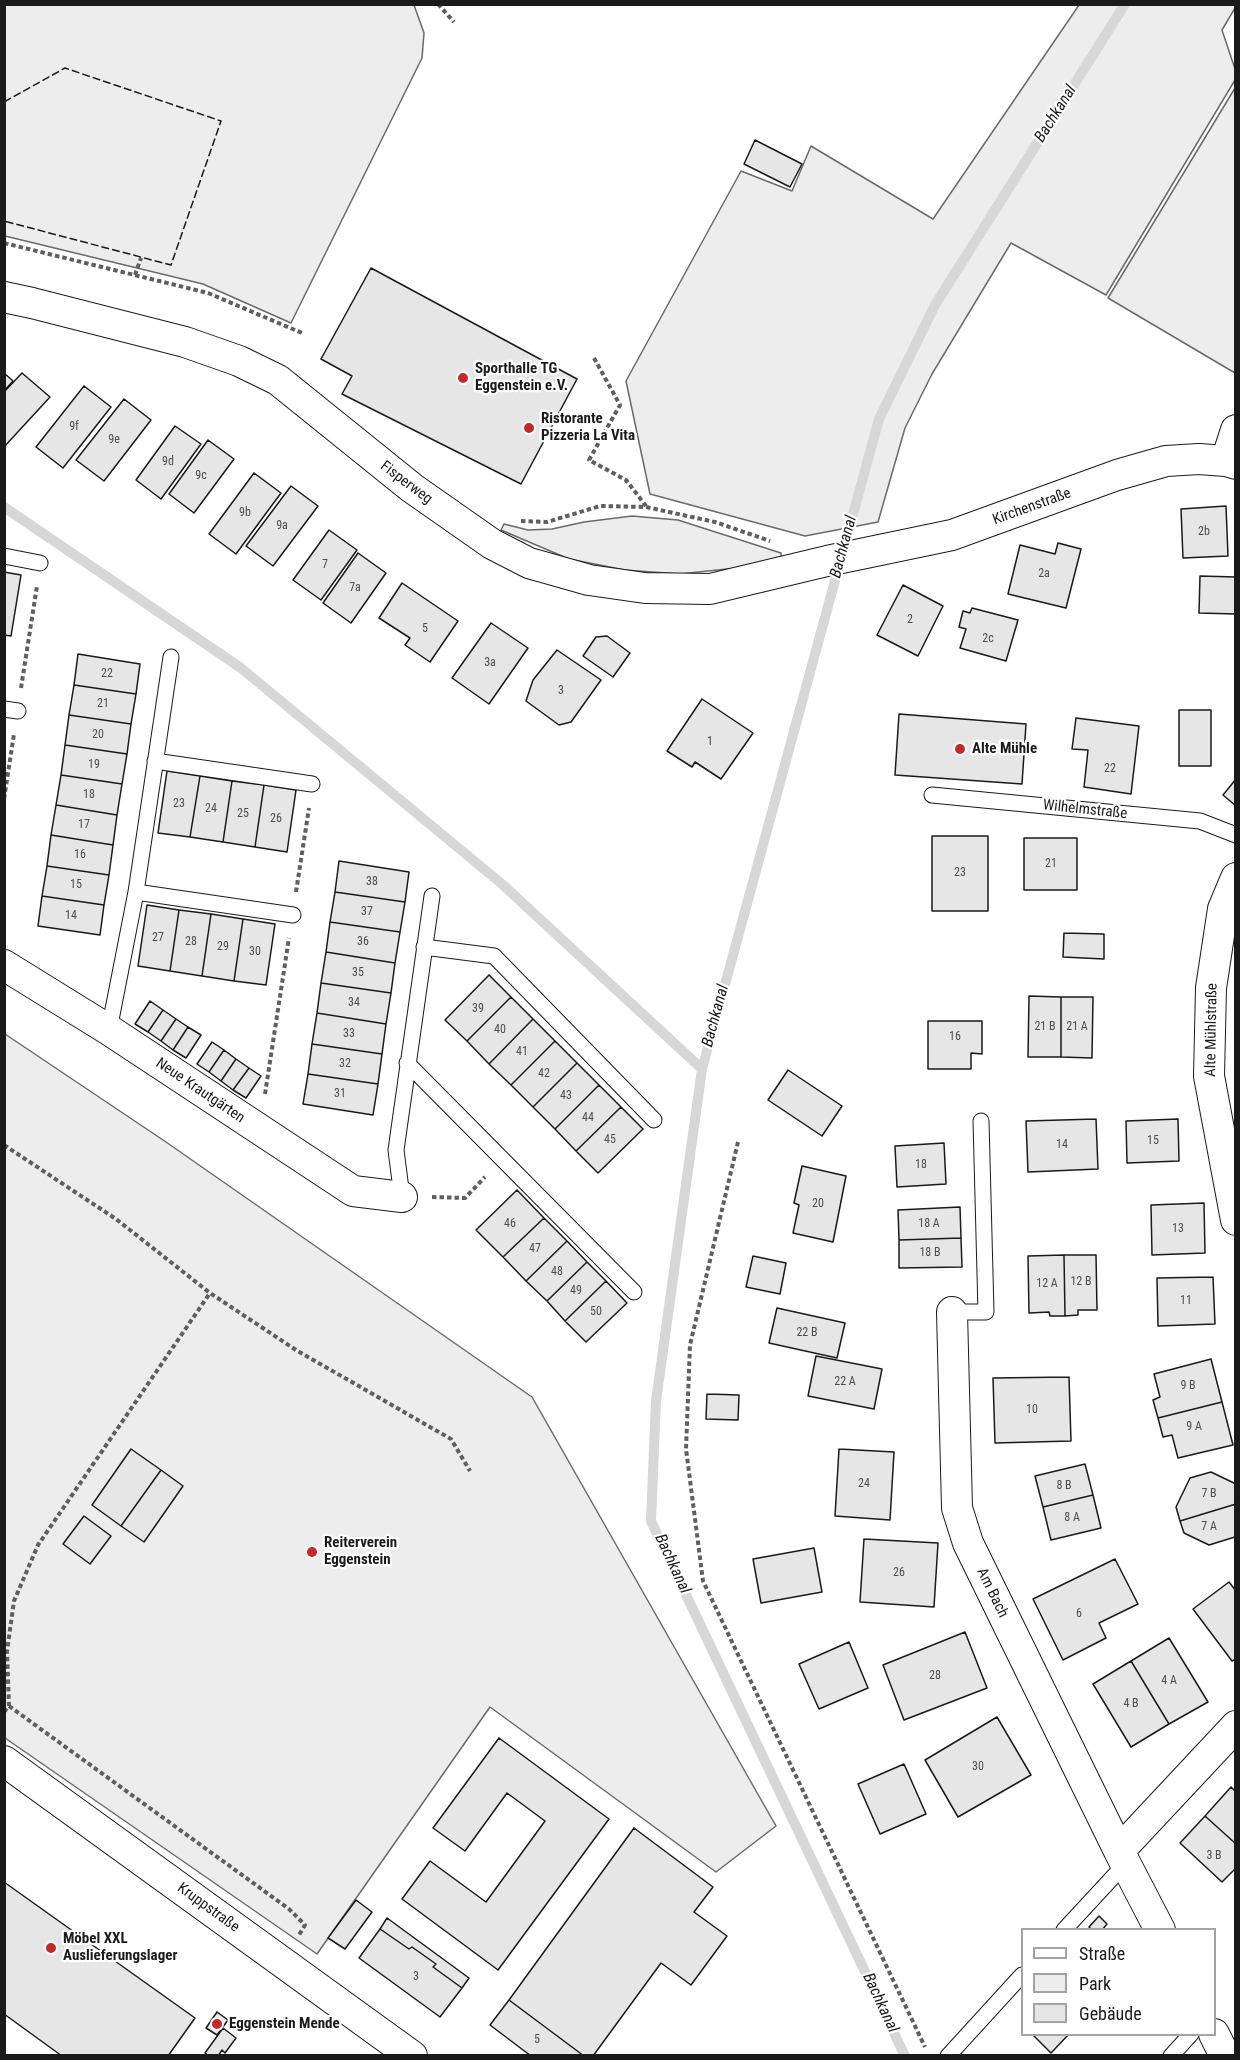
<!DOCTYPE html>
<meta charset="utf-8">
<style>
body{margin:0}
#map{position:relative;width:1240px;height:2060px;overflow:hidden;background:#fff;font-family:"Roboto Condensed",sans-serif}
canvas{display:block}
.frame{position:absolute;inset:0;border:6px solid #1a1a1a;pointer-events:none}
.legend{position:absolute;left:1021px;top:1928px;width:195px;height:108px;box-sizing:border-box;background:#fff;border:2px solid #a3a3a3;margin:0;padding:8px 10px;list-style:none;font-size:18px;color:#1a1a1a}
.legend li{display:flex;align-items:center;gap:12px;height:30px}
.legend b{width:30px;border:2px solid #a3a3a3}
</style>
<div id="map">
<canvas width="1240" height="2060"></canvas>
<div class="frame"></div>
<ul class="legend">
<li><b style="height:8px;background:#fff"></b>Straße</li>
<li><b style="height:16px;background:#ededed"></b>Park</li>
<li><b style="height:16px;background:#e6e6e6"></b>Gebäude</li>
</ul>
</div>
<script>
const ctx = document.querySelector('canvas').getContext('2d');
ctx.lineJoin = 'round';
function fillPath(path, color) {
  ctx.fillStyle = color;
  ctx.fill(path, 'evenodd');
}
function toPath(rows) {
  const path = new Path2D();
  for (const r of rows) {
    path.moveTo(r[0], r[1]);
    for (let i = 2; i < r.length; i += 2) path.lineTo(r[i], r[i + 1]);
  }
  return path;
}
function trace(path, color, width, dash) {
  ctx.strokeStyle = color;
  ctx.lineWidth = width;
  ctx.lineCap = dash ? 'butt' : 'round';
  ctx.setLineDash(dash || []);
  ctx.stroke(path);
}
function label(font, color, halo, rows, align = 'center') {
  ctx.font = font + ' "Roboto Condensed",sans-serif';
  ctx.lineWidth = 4.5;
  ctx.setLineDash([]);
  ctx.textBaseline = 'middle';
  ctx.strokeStyle = halo;
  ctx.fillStyle = color;
  for (const [text, x, y, turn = 0] of rows) {
    ctx.save();
    ctx.translate(x, y);
    ctx.rotate((+turn || 0) * Math.PI / 180);
    ctx.textAlign = isNaN(turn) ? turn : align;
    if (halo) ctx.strokeText(text, 0, 0);
    ctx.fillText(text, 0, 0);
    ctx.restore();
  }
}
const green = toPath([
 [4,5,414,5,424,33,422,58,291,323,203,284,5,236,4,5],
 [1079,5,1235,5,1235,8,1222,30,1235,69,1235,80,1106,295,1011,243,932,374,905,428,878,522,805,536,650,494,626,381,741,171,792,191,811,146,933,219,1079,5],
 [1235,88,1235,373,1108,298,1235,88],
 [632,516,678,520,781,553,781,558,736,568,680,574,625,570,569,559,501,530,504,524,528,530,552,529,584,522,632,516],
 [5,1034,166,1142,532,1397,776,1826,716,1872,490,1707,317,1954,5,1738,5,1034]
]);
const stream = toPath([
 [4,507,241,668,502,884,702,1069],
 [905,2056,651,1521,656,1401,702,1069,879,419,935,305,1125,4]
]);
const building = toPath([
 [755,140,802,164,790,187,744,164,755,140],
 [371,268,577,379,521,484,342,394,352,376,321,359,371,268],
 [4,373,13,381,4,391,4,373],
 [22,373,50,397,4,447,4,392,22,373],
 [84,386,111,407,63,468,36,447,84,386],
 [124,399,151,420,104,481,76,460,124,399],
 [175,426,201,444,161,499,136,480,175,426],
 [208,440,234,459,194,513,169,494,208,440],
 [254,473,281,493,236,554,209,534,254,473],
 [291,486,318,506,273,566,246,546,291,486],
 [1226,506,1228,556,1183,558,1181,509,1226,506],
 [329,530,357,550,321,600,293,580,329,530],
 [1058,543,1081,549,1066,608,1008,594,1020,545,1055,554,1058,543],
 [358,553,386,573,351,623,323,603,358,553],
 [4,572,21,575,11,636,4,635,4,572],
 [1200,576,1236,577,1236,614,1199,613,1200,576],
 [402,583,458,621,430,662,405,645,410,638,379,618,402,583],
 [903,585,943,606,918,656,877,635,903,585],
 [972,608,1018,620,1006,661,960,648,966,629,959,627,963,611,970,613,972,608],
 [491,623,528,648,489,704,452,678,491,623],
 [607,636,630,653,613,677,583,656,596,637,607,636],
 [557,650,601,680,571,722,559,725,526,701,533,680,557,650],
 [78,654,140,664,136,694,74,685,78,654],
 [74,685,136,694,131,724,69,715,74,685],
 [702,699,753,733,721,779,695,762,692,767,667,751,702,699],
 [1179,710,1211,710,1211,766,1179,766,1179,710],
 [899,714,1026,724,1022,784,895,775,899,714],
 [69,715,131,724,127,754,65,745,69,715],
 [1076,718,1139,726,1131,794,1084,787,1088,750,1072,749,1076,718],
 [65,745,127,754,122,784,61,775,65,745],
 [167,771,200,776,190,837,158,833,167,771],
 [61,775,122,784,117,815,56,805,61,775],
 [200,776,232,781,223,842,190,837,200,776],
 [1236,779,1236,806,1223,795,1236,779],
 [232,781,264,785,255,847,223,842,232,781],
 [264,785,296,790,287,852,255,847,264,785],
 [56,805,117,815,113,845,51,835,56,805],
 [51,835,113,845,109,875,47,866,51,835],
 [932,836,988,836,988,911,932,911,932,836],
 [1024,838,1077,838,1077,890,1024,890,1024,838],
 [339,861,409,872,405,902,335,892,339,861],
 [47,866,109,875,104,905,42,896,47,866],
 [335,892,405,902,400,932,330,922,335,892],
 [42,896,104,905,100,935,38,926,42,896],
 [147,905,179,910,170,971,138,966,147,905],
 [179,910,211,914,202,976,170,971,179,910],
 [211,914,243,919,234,981,202,976,211,914],
 [243,919,275,924,266,985,234,981,243,919],
 [330,922,400,932,395,963,326,952,330,922],
 [1064,933,1104,934,1104,959,1063,957,1064,933],
 [326,952,395,963,391,993,321,983,326,952],
 [489,975,511,997,467,1041,445,1020,489,975],
 [321,983,391,993,386,1024,317,1013,321,983],
 [1029,996,1061,997,1061,1057,1028,1057,1029,996],
 [511,997,533,1019,489,1064,467,1041,511,997],
 [1061,997,1093,997,1092,1058,1061,1057,1061,997],
 [150,1001,163,1010,148,1032,135,1024,150,1001],
 [163,1010,176,1019,161,1041,148,1032,163,1010],
 [317,1013,386,1024,382,1054,312,1044,317,1013],
 [176,1019,188,1027,173,1050,161,1041,176,1019],
 [533,1019,555,1041,511,1085,489,1064,533,1019],
 [928,1021,982,1021,982,1054,971,1053,971,1069,928,1069,928,1021],
 [188,1027,201,1035,186,1058,173,1050,188,1027],
 [555,1041,577,1063,533,1107,511,1085,555,1041],
 [212,1042,224,1050,209,1072,197,1064,212,1042],
 [312,1044,382,1054,378,1084,308,1074,312,1044],
 [224,1050,236,1059,221,1081,209,1072,224,1050],
 [236,1059,249,1068,233,1090,221,1081,236,1059],
 [577,1063,599,1085,555,1129,533,1107,577,1063],
 [249,1068,261,1076,246,1098,233,1090,249,1068],
 [788,1070,842,1106,822,1136,768,1100,788,1070],
 [308,1074,378,1084,373,1115,303,1104,308,1074],
 [599,1085,621,1107,576,1151,555,1129,599,1085],
 [621,1107,643,1129,598,1173,576,1151,621,1107],
 [1096,1119,1098,1169,1028,1172,1026,1121,1096,1119],
 [1178,1119,1179,1161,1127,1163,1126,1121,1178,1119],
 [944,1143,946,1184,897,1187,895,1146,944,1143],
 [802,1166,846,1176,833,1242,793,1233,799,1205,794,1203,802,1166],
 [517,1190,544,1218,503,1257,476,1230,517,1190],
 [1204,1203,1205,1253,1152,1255,1151,1205,1204,1203],
 [960,1207,961,1238,899,1240,898,1210,960,1207],
 [544,1218,567,1241,526,1281,503,1257,544,1218],
 [961,1238,962,1267,899,1268,899,1240,961,1238],
 [567,1241,587,1262,547,1301,526,1281,567,1241],
 [1064,1255,1065,1316,1050,1316,1049,1312,1029,1313,1028,1256,1064,1255],
 [1064,1255,1096,1255,1097,1310,1078,1310,1078,1315,1065,1316,1064,1255],
 [753,1256,786,1263,780,1294,746,1287,753,1256],
 [587,1262,606,1281,565,1321,547,1301,587,1262],
 [1213,1277,1215,1324,1158,1326,1157,1278,1213,1277],
 [606,1281,627,1303,586,1342,565,1321,606,1281],
 [777,1308,845,1323,837,1358,769,1343,777,1308],
 [816,1356,882,1369,874,1409,808,1396,816,1356],
 [1211,1359,1222,1402,1158,1418,1153,1400,1160,1397,1154,1374,1211,1359],
 [1069,1377,1071,1441,995,1443,993,1378,1069,1377],
 [707,1394,739,1395,738,1420,706,1419,707,1394],
 [1222,1402,1233,1445,1178,1458,1172,1435,1163,1437,1158,1418,1222,1402],
 [131,1449,161,1470,121,1526,92,1505,131,1449],
 [839,1449,894,1452,890,1520,835,1516,839,1449],
 [1085,1464,1093,1495,1043,1507,1035,1476,1085,1464],
 [161,1470,183,1486,144,1542,121,1526,161,1470],
 [1211,1472,1236,1484,1236,1504,1180,1521,1176,1507,1190,1478,1211,1472],
 [1093,1495,1101,1528,1051,1540,1043,1507,1093,1495],
 [1236,1504,1235,1537,1209,1545,1184,1533,1180,1521,1236,1504],
 [84,1516,111,1536,90,1564,63,1544,84,1516],
 [864,1539,938,1543,934,1607,860,1602,864,1539],
 [814,1548,822,1592,761,1603,753,1559,814,1548],
 [1115,1559,1138,1604,1099,1623,1106,1638,1063,1660,1033,1599,1115,1559],
 [1229,1582,1236,1591,1236,1659,1232,1661,1193,1609,1229,1582],
 [965,1632,987,1688,904,1720,883,1665,965,1632],
 [1169,1638,1208,1702,1169,1724,1131,1661,1169,1638],
 [849,1642,868,1688,819,1709,799,1664,849,1642],
 [1131,1661,1169,1724,1131,1747,1093,1684,1131,1661],
 [997,1717,1031,1775,958,1817,925,1760,997,1717],
 [499,1738,609,1819,498,1970,402,1899,430,1861,486,1902,545,1821,507,1793,465,1851,433,1828,499,1738],
 [904,1764,926,1814,880,1834,858,1784,904,1764],
 [1231,1787,1236,1792,1236,1844,1205,1816,1231,1787],
 [1205,1816,1236,1844,1236,1868,1222,1882,1180,1843,1205,1816],
 [634,1828,713,1887,694,1912,727,1936,691,1985,661,1963,593,2056,584,2056,509,2000,634,1828],
 [4,1882,195,2018,168,2056,62,2056,4,2014,4,1882],
 [356,1900,372,1912,345,1949,328,1938,356,1900],
 [1099,1916,1107,1924,1102,1930,1092,1930,1089,1927,1099,1916],
 [387,1918,469,1978,462,1988,433,1967,436,1964,412,1947,409,1949,380,1929,387,1918],
 [380,1929,409,1949,412,1947,436,1964,433,1967,462,1988,440,2017,359,1958,380,1929],
 [509,2000,584,2056,531,2056,490,2025,509,2000],
 [217,2012,228,2020,217,2035,206,2028,217,2012],
 [223,2028,236,2038,225,2053,222,2050,218,2056,209,2056,205,2053,223,2028],
 [1032,2034,1069,2034,1051,2053,1032,2034]
]);
const path = toPath([
 [438,4,454,22],
 [4,243,208,293,302,333],
 [135,275,141,258],
 [594,358,620,405,589,460,626,480,646,506],
 [521,521,547,522,600,506,646,507,715,522,770,541],
 [21,688,37,586],
 [4,799,14,734],
 [296,892,309,808],
 [265,1094,289,938],
 [738,1142,690,1345,686,1449,703,1581,925,2047],
 [4,1145,116,1219,210,1293,296,1350,451,1439,470,1471],
 [432,1197,465,1198,485,1177],
 [9,1706,289,1909,305,1925,299,1935],
 [4,1712,9,1706,7,1651,14,1601,38,1545,210,1293]
]);
const service = toPath([
 [4,556,40,563],
 [4,709,18,711],
 [155,761,312,784],
 [932,795,1200,821,1236,835],
 [136,892,293,915],
 [424,947,494,956,654,1120],
 [109,1030,136,892,171,657],
 [407,1063,634,1292],
 [402,1197,396,1150,432,896],
 [952,1312,986,1312,981,1121],
 [1064,1930,1126,1863],
 [948,2056,1022,1975],
 [1171,2056,1191,2034]
]);
const minor = toPath([
 [4,297,32,303,185,342,239,361,278,380,412,488,492,544,529,563,589,580,645,588,710,589,827,561,952,535,1117,475,1166,461,1199,459,1226,461,1236,464],
 [1226,461,1236,430],
 [1236,878,1223,909,1211,988,1209,1076,1236,1220],
 [4,965,109,1030,353,1191,402,1197],
 [952,1312,957,1508,968,1543,1119,1851,1236,1726],
 [4,1761,412,2056],
 [1119,1851,1160,1930],
 [1214,2034,1225,2056]
]);
const fence = toPath([
 [4,102,65,68,221,121,171,265,4,221]
]);
const markers = [
 [463,378,6,"#c62828"],
 [529,428,6,"#c62828"],
 [960,749,6,"#c62828"],
 [312,1552,6,"#c62828"],
 [51,1948,6,"#c62828"],
 [217,2024,6,"#c62828"]
];
const numberNames = [
 ["9f",74,427],
 ["9e",114,440],
 ["9d",168,462],
 ["9c",201,476],
 ["9b",245,513],
 ["9a",282,526],
 ["2b",1204,532],
 ["7",325,565],
 ["2a",1044,574],
 ["7a",355,588],
 ["2",910,620],
 ["5",425,629],
 ["2c",988,639],
 ["3a",490,663],
 ["22",107,674],
 ["3",561,691],
 ["21",103,704],
 ["20",98,735],
 ["1",710,742],
 ["19",94,765],
 ["22",1110,769],
 ["18",89,795],
 ["23",179,804],
 ["24",211,809],
 ["25",243,814],
 ["26",276,819],
 ["17",84,825],
 ["16",80,855],
 ["21",1051,864],
 ["23",960,873],
 ["38",372,882],
 ["15",76,885],
 ["37",367,912],
 ["14",71,916],
 ["27",158,938],
 ["28",191,942],
 ["36",363,942],
 ["29",223,947],
 ["30",255,952],
 ["35",358,973],
 ["34",354,1003],
 ["39",478,1009],
 ["21 B",1045,1027],
 ["21 A",1077,1027],
 ["40",500,1030],
 ["33",349,1034],
 ["16",955,1037],
 ["41",522,1052],
 ["32",345,1064],
 ["42",544,1074],
 ["31",340,1094],
 ["43",566,1096],
 ["44",588,1118],
 ["45",610,1140],
 ["15",1153,1141],
 ["14",1062,1145],
 ["18",921,1165],
 ["20",818,1204],
 ["46",510,1224],
 ["18 A",929,1224],
 ["13",1178,1229],
 ["47",535,1249],
 ["18 B",930,1253],
 ["48",557,1272],
 ["12 B",1081,1282],
 ["12 A",1047,1284],
 ["49",576,1291],
 ["11",1186,1301],
 ["50",596,1312],
 ["22 B",807,1333],
 ["22 A",845,1382],
 ["9 B",1188,1386],
 ["10",1032,1410],
 ["9 A",1194,1427],
 ["24",864,1484],
 ["8 B",1064,1486],
 ["7 B",1209,1494],
 ["8 A",1072,1518],
 ["7 A",1209,1527],
 ["26",899,1573],
 ["6",1079,1614],
 ["28",935,1676],
 ["4 A",1169,1681],
 ["4 B",1131,1704],
 ["30",978,1767],
 ["3 B",1214,1856],
 ["3",416,1977],
 ["5",537,2040]
];
const poiNames = [
 ["Sporthalle TG",475,369],
 ["Eggenstein e.V.",475,386],
 ["Ristorante",541,419],
 ["Pizzeria La Vita",541,436],
 ["Alte Mühle",972,749],
 ["Reiterverein",324,1543],
 ["Eggenstein",324,1560],
 ["Möbel XXL",63,1939],
 ["Auslieferungslager",63,1956],
 ["Eggenstein Mende",229,2024]
];
const streetNames = [
 ["Fisperweg",406,483,37],
 ["Kirchenstraße",1032,507,-20],
 ["Wilhelmstraße",1085,810,6],
 ["Alte Mühlstraße",1212,1030,-89],
 ["Neue Krautgärten",200,1091,34],
 ["Am Bach",992,1593,64],
 ["Kruppstraße",208,1908,36]
];
const waterNames = [
 ["Bachkanal",1056,114,-58],
 ["Bachkanal",844,547,-75],
 ["Bachkanal",716,1016,-75],
 ["Bachkanal",672,1564,65],
 ["Bachkanal",880,2003,65]
];
fillPath(green, '#ededed');
trace(green, '#6a6a6a', 1.5);
trace(stream, '#d7d7d7', 10);
fillPath(building, '#e6e6e6');
trace(building, '#1a1a1a', 1.5);
trace(service, '#1a1a1a', 17);
trace(minor, '#1a1a1a', 32);
trace(path, '#5f5f5f', 4, [4.5, 3]);
trace(service, '#fff', 15);
trace(minor, '#fff', 30);
trace(fence, '#1a1a1a', 1.5, [8, 3]);
for (const [x, y, r, color] of markers) {
  const dot = new Path2D();
  dot.arc(x, y, r, 0, 2 * Math.PI);
  ctx.fillStyle = color;
  ctx.fill(dot);
  trace(dot, '#fff', 2);
}
label('12px', '#4d4d4d', null, numberNames);
label('bold 15px', '#1a1a1a', '#fff', poiNames, 'left');
label('15px', '#1a1a1a', '#fff', streetNames);
label('italic 16px', '#1a1a1a', '#fff', waterNames);
</script>
